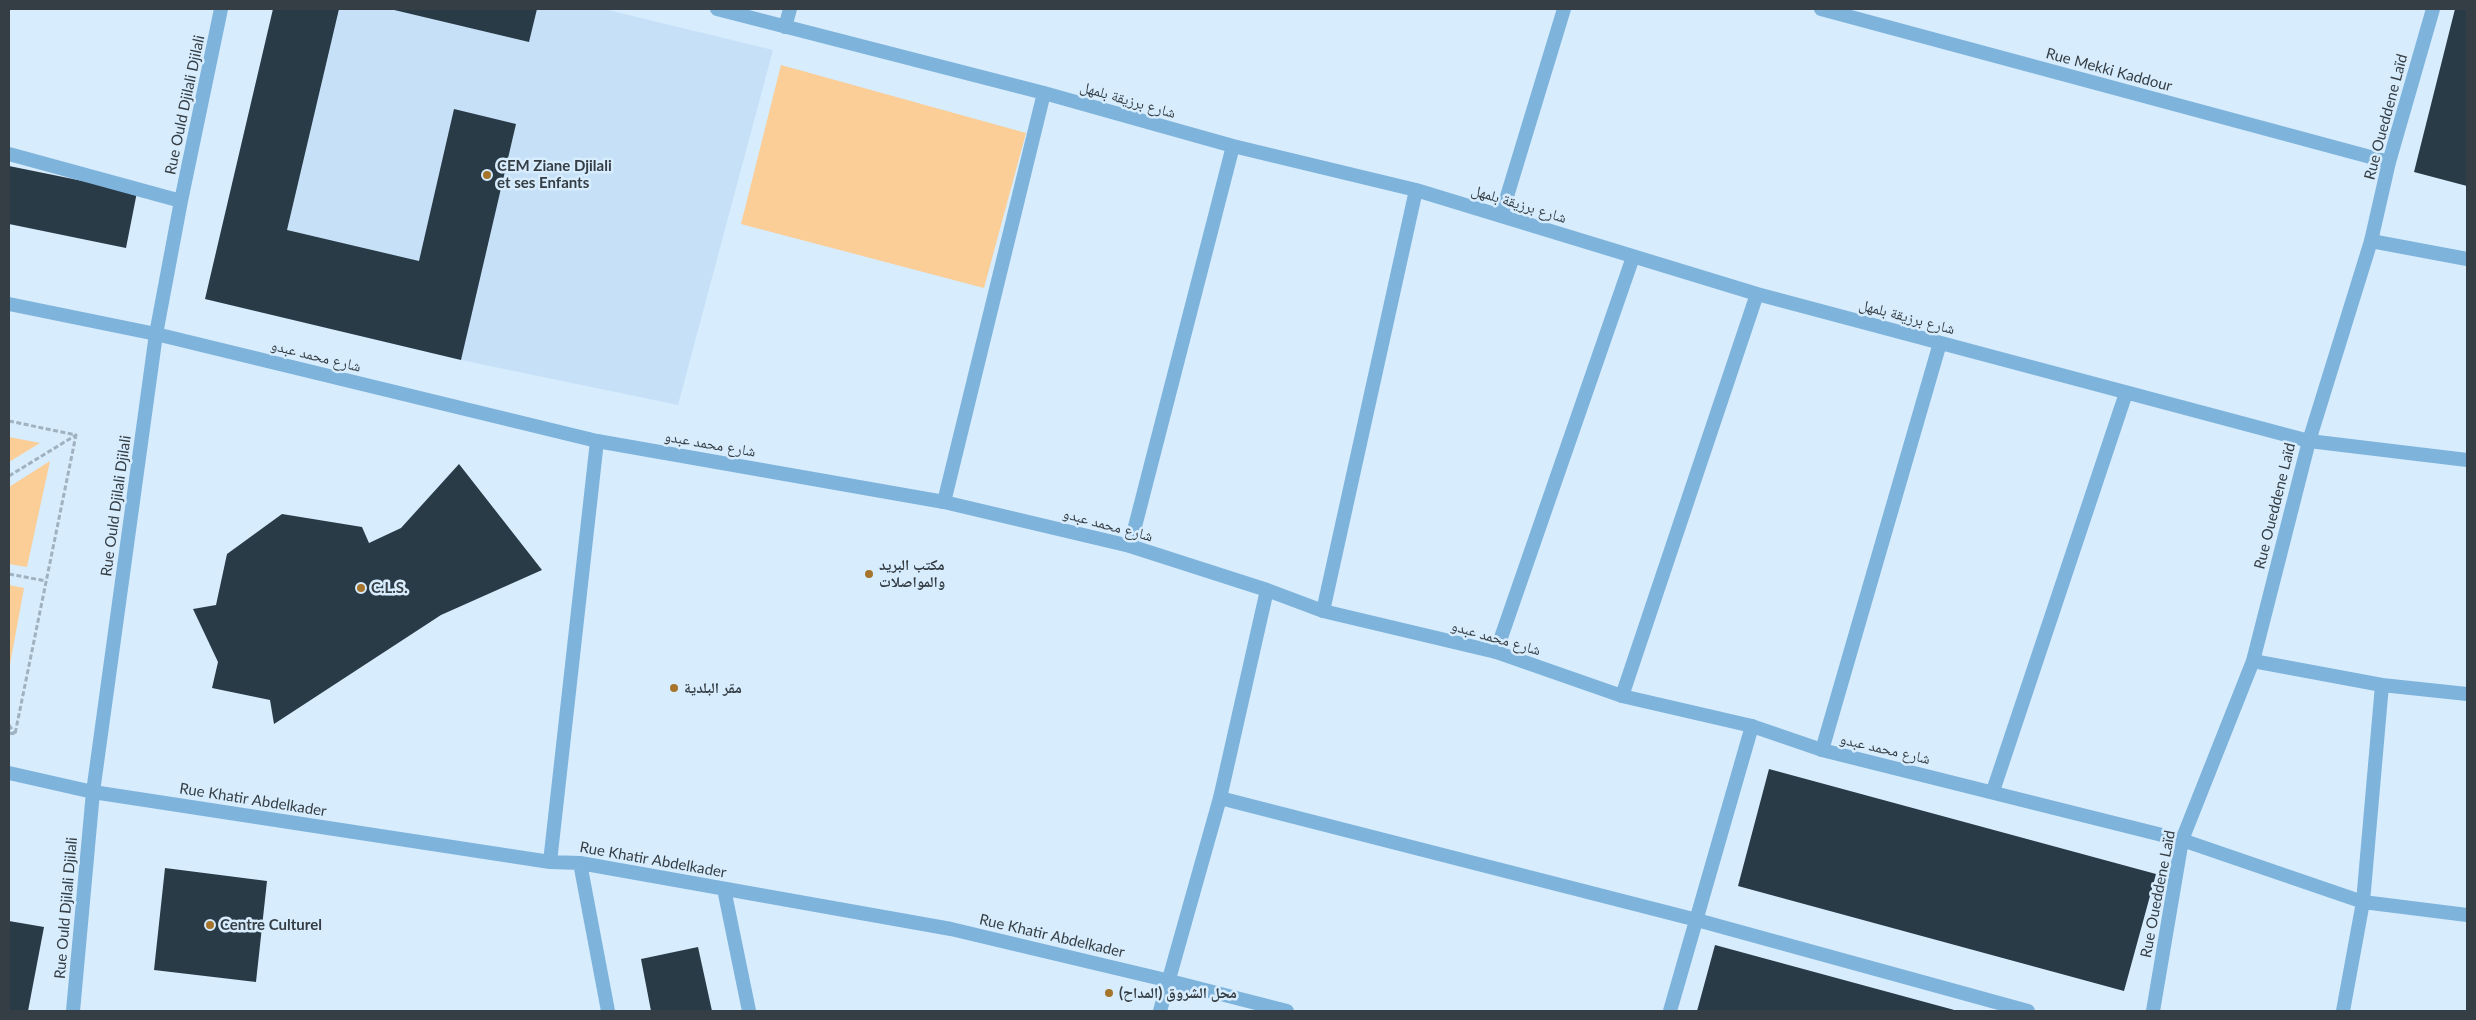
<!DOCTYPE html>
<meta charset="utf-8">
<style>
body{margin:0}
#map{position:relative;width:2476px;height:1020px;overflow:hidden;background:#d7ecfd;font-family:Lato,sans-serif}
canvas{display:block}
.frame{position:absolute;inset:0;border:10px solid #353e44;pointer-events:none}
</style>
<div id="map">
<canvas width="2476" height="1020"></canvas>
<div class="frame"></div>
</div>
<script>
const ctx = document.querySelector('canvas').getContext('2d');
ctx.lineJoin = 'round';
function fillPath(path, color) {
  ctx.fillStyle = color;
  ctx.fill(path, 'evenodd');
}
function toPath(rows) {
  const path = new Path2D();
  for (const r of rows) {
    path.moveTo(r[0], r[1]);
    for (let i = 2; i < r.length; i += 2) path.lineTo(r[i], r[i + 1]);
  }
  return path;
}
function trace(path, color, width, dash) {
  ctx.strokeStyle = color;
  ctx.lineWidth = width;
  ctx.lineCap = dash ? 'butt' : 'round';
  ctx.setLineDash(dash || []);
  ctx.stroke(path);
}
function label(font, color, halo, rows, align = 'center') {
  ctx.font = font + ' Lato,"Noto Naskh Arabic",sans-serif';
  ctx.lineWidth = 5;
  ctx.setLineDash([]);
  ctx.textBaseline = 'middle';
  ctx.strokeStyle = halo;
  ctx.fillStyle = color;
  for (const [text, x, y, turn = 0] of rows) {
    ctx.save();
    ctx.translate(x, y);
    ctx.rotate((+turn || 0) * Math.PI / 180);
    ctx.textAlign = isNaN(turn) ? turn : align;
    if (halo) ctx.strokeText(text, 0, 0);
    ctx.fillText(text, 0, 0);
    ctx.restore();
  }
}
const built = toPath([
 [273,9,604,9,773,50,678,405,461,360,205,299]
]);
const green = toPath([
 [781,65,1026,133,984,288,741,224],
 [9,437,40,443,9,462],
 [50,461,27,567,9,564,9,487],
 [9,585,24,588,9,670]
]);
const building = toPath([
 [273,9,339,9,287,230,419,261,454,109,516,124,461,360,205,299],
 [390,9,537,9,529,42],
 [2455,9,2467,9,2467,186,2414,172],
 [9,166,137,192,126,248,9,224],
 [459,464,542,570,441,615,274,724,270,700,212,688,218,662,193,609,216,605,227,554,282,514,362,527,369,543,401,528],
 [1769,769,2156,874,2124,991,1738,886],
 [165,868,267,881,256,982,154,970],
 [9,921,44,927,28,1011,9,1011],
 [1715,945,1958,1011,1697,1011],
 [698,947,712,1011,651,1011,641,959]
]);
const path = toPath([
 [9,421,76,435,15,734,9,733],
 [9,476,76,435],
 [9,574,46,581],
 [9,725,15,734]
]);
const minor = toPath([
 [717,9,1044,93,1233,146,1416,190,1757,294,2309,441,2467,460],
 [1821,9,2389,162],
 [785,27,790,9],
 [9,154,181,201],
 [1501,216,1564,9],
 [2371,241,2467,259],
 [944,502,1044,93],
 [1130,546,1233,146],
 [1323,611,1416,190],
 [1496,652,1633,257],
 [2253,661,2382,685,2467,694],
 [1622,696,1757,294],
 [1822,750,1940,343],
 [9,773,93,792,550,862,580,863,951,929,1170,981,1287,1011],
 [1993,791,2126,393],
 [1220,798,1697,920,2028,1011],
 [550,862,597,441],
 [580,863,608,1011],
 [724,889,749,1011],
 [73,1011,93,792,156,334,181,201,221,9],
 [1670,1011,1752,726],
 [2153,1011,2182,840,2363,902,2467,915],
 [2343,1011,2363,902,2382,685]
]);
const tertiary = toPath([
 [9,304,156,334,597,441,944,502,1130,546,1267,590,1323,611,1496,652,1622,696,1752,726,1822,750,2182,840,2253,661,2309,441,2371,241,2389,162,2433,9],
 [1160,1011,1220,798,1267,590]
]);
const markers = [
 [487,175,5,"#a7742b"],
 [869,574,5,"#a7742b"],
 [361,588,5,"#a7742b"],
 [674,688,5,"#a7742b"],
 [210,925,5,"#a7742b"],
 [1109,993,5,"#a7742b"]
];
const streetNames = [
 ["Rue Mekki Kaddour",2109,70,15],
 ["شارع برزيقة بلمهل",1128,100,16],
 ["Rue Ould Djilali Djilali",185,105,-78],
 ["Rue Oueddene Laïd",2386,117,-75],
 ["شارع برزيقة بلمهل",1519,204,17],
 ["شارع برزيقة بلمهل",1907,317,15],
 ["شارع محمد عبدو",316,356,14],
 ["شارع محمد عبدو",710,444,10],
 ["Rue Ould Djilali Djilali",116,506,-82],
 ["Rue Oueddene Laïd",2275,506,-76],
 ["شارع محمد عبدو",1108,525,15],
 ["شارع محمد عبدو",1496,638,16],
 ["شارع محمد عبدو",1885,749,13],
 ["Rue Khatir Abdelkader",253,800,9],
 ["Rue Khatir Abdelkader",653,860,10],
 ["Rue Oueddene Laïd",2158,894,-79],
 ["Rue Ould Djilali Djilali",66,908,-85],
 ["Rue Khatir Abdelkader",1052,936,13]
];
const poiNames = [
 ["CEM Ziane Djilali",497,166],
 ["et ses Enfants",497,183],
 ["مكتب البريد",879,565],
 ["والمواصلات",879,582],
 ["C.L.S.",371,588],
 ["مقر البلدية",684,688],
 ["Centre Culturel",220,925],
 ["محل الشروق (المداح)",1119,993]
];
fillPath(built, '#c6e1f7');
fillPath(green, '#face96');
fillPath(building, '#2a3b48');
trace(path, '#a0b1bf', 3, [5, 2.5]);
trace(minor, '#7eb3dc', 14);
trace(tertiary, '#7eb3dc', 14);
for (const [x, y, r, color] of markers) {
  const dot = new Path2D();
  dot.arc(x, y, r, 0, 2 * Math.PI);
  ctx.fillStyle = color;
  ctx.fill(dot);
  trace(dot, '#d7ecfd', 2);
}
label('15px', '#353e44', '#d7ecfd', streetNames);
label('bold 15px', '#353e44', '#d7ecfd', poiNames, 'left');
</script>
